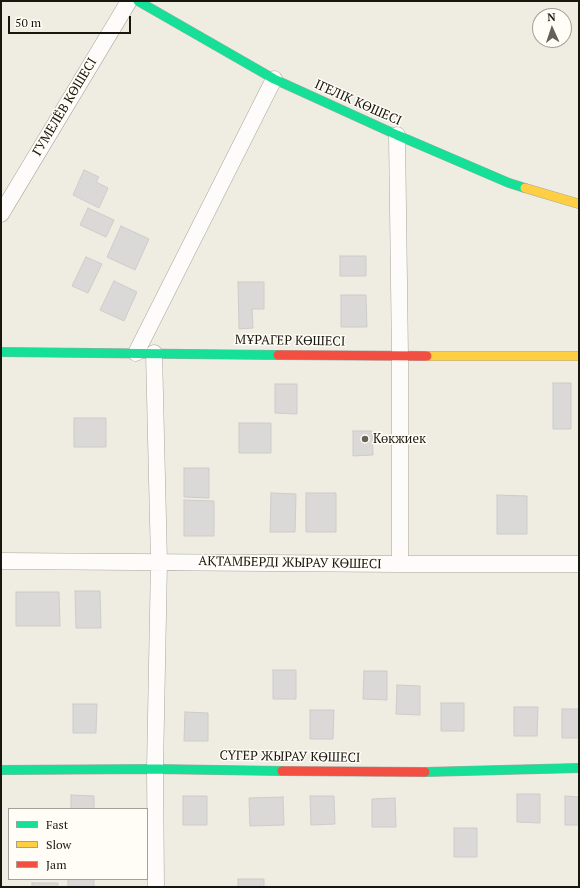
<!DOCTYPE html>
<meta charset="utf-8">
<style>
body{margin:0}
#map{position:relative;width:580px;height:888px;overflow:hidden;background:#efece1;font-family:"PT Serif",serif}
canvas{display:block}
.frame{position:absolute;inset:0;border:2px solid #17160f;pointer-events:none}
.legend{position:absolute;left:8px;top:808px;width:140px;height:72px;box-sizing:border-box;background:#fffdf5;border:1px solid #a2a199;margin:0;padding:5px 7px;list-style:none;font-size:12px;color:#17160f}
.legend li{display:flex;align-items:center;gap:8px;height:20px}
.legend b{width:20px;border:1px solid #a2a199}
.north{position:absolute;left:532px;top:8px;width:40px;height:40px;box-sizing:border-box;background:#fffdf5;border:1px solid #a2a199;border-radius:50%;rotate:357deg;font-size:11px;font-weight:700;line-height:16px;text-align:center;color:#17160f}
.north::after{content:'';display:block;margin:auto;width:14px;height:18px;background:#636158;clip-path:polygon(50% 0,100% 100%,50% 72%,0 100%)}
.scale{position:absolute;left:8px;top:16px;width:123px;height:18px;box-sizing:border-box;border:2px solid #17160f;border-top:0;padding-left:5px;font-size:12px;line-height:14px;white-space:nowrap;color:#17160f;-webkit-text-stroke:3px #fffdf5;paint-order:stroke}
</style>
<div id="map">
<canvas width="580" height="888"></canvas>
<div class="frame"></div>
<ul class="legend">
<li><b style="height:5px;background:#16e098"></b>Fast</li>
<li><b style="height:5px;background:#ffcf43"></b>Slow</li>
<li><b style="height:5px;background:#f24e42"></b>Jam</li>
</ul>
<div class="north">N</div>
<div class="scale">50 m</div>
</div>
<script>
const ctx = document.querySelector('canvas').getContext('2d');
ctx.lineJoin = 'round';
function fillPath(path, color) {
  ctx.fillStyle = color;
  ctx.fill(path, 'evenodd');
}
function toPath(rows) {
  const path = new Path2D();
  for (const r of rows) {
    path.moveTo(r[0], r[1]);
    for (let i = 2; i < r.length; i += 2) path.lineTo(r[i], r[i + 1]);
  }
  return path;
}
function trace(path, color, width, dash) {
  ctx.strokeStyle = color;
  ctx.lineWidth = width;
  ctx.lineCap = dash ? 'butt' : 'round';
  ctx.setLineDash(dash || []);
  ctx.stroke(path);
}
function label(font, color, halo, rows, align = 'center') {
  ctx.font = font + ' "PT Serif",serif';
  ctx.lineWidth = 3;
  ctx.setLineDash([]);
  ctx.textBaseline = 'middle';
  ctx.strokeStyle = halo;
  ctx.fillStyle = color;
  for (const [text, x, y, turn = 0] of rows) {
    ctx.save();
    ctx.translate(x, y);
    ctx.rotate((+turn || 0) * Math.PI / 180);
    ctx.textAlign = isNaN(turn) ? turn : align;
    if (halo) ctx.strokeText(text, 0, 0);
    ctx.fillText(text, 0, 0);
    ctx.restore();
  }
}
const building = toPath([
 [84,170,99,177,96,182,108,188,99,208,73,195,84,170],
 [88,208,114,220,106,237,80,225,88,208],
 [121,226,149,239,135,270,107,257,121,226],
 [340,256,366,256,366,276,340,276,340,256],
 [86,257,102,264,88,293,72,286,86,257],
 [114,281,137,292,124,321,100,310,114,281],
 [238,282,264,282,264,309,252,309,253,328,239,329,238,282],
 [341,295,366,295,367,327,341,327,341,295],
 [553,383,571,383,571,429,553,429,553,383],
 [275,384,297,384,297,414,275,413,275,384],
 [74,418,106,418,106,447,74,447,74,418],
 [239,423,271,423,271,453,239,453,239,423],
 [353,431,372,431,373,455,353,456,353,431],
 [184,468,209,468,209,498,184,497,184,468],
 [271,493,296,494,295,532,270,532,271,493],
 [306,493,336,493,336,532,306,532,306,493],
 [497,495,527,496,527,534,497,534,497,495],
 [184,500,214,501,214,536,184,536,184,500],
 [75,591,100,591,101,628,76,628,75,591],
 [16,592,59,592,60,626,16,626,16,592],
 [273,670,296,670,296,699,273,699,273,670],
 [364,671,387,671,387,700,363,699,364,671],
 [397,685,420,686,420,715,396,714,397,685],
 [441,703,464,703,464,731,441,731,441,703],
 [73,704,97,704,96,733,73,733,73,704],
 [514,707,538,707,537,736,514,736,514,707],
 [562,709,579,709,579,738,562,738,562,709],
 [310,710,334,710,333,739,310,739,310,710],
 [185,712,208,713,208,741,184,741,185,712],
 [517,794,540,794,540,823,517,822,517,794],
 [71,795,94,796,94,809,71,809,71,795],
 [183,796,207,796,207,825,183,825,183,796],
 [310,796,334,796,335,824,311,825,310,796],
 [565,796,579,797,579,825,565,825,565,796],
 [283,797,284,825,250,826,249,798,283,797],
 [395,798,396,827,372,827,372,799,395,798],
 [454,828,477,828,477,857,454,857,454,828],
 [68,879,94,879,94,887,68,887,68,879],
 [238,879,264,879,264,887,238,887,238,879],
 [32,883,58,883,58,887,32,887,32,883]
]);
const street = toPath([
 [397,135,400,356,400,564],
 [1,214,129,1],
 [136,353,274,79],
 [154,353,159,562,155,769,156,887],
 [1,561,400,564,579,564]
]);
const fast = toPath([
 [138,1,274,79,397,135,509,183,525,188],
 [1,352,278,355],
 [1,770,155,769,282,771],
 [425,772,579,768]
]);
const slow = toPath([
 [525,188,579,204],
 [427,356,579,356]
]);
const jam = toPath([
 [278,355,427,356],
 [282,771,425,772]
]);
const markers = [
 [365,439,4,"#636158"]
];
const streetNames = [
 ["ІГЕЛІК КӨШЕСІ",358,103,24],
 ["ГУМЕЛЁВ КӨШЕСІ",65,107,-59],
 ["МҰРАГЕР КӨШЕСІ",290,341,1],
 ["АҚТАМБЕРДІ ЖЫРАУ КӨШЕСІ",290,563,1],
 ["СҮГЕР ЖЫРАУ КӨШЕСІ",290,757,1]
];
const poiNames = [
 ["Көкжиек",373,439]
];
fillPath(building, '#dad9d7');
trace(building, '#ccccca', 1);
trace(street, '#a8a69d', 17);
trace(fast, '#a8a69d', 10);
trace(slow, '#a8a69d', 10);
trace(jam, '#a8a69d', 10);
trace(street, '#fdfcfa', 16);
trace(fast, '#16e098', 9);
trace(slow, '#ffcf43', 9);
trace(jam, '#f24e42', 9);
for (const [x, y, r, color] of markers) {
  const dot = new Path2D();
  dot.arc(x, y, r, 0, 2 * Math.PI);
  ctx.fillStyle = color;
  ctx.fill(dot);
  trace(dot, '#fffdf5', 1.5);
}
label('13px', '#17160f', '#fffdf5', streetNames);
label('13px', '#17160f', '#fffdf5', poiNames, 'left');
</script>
